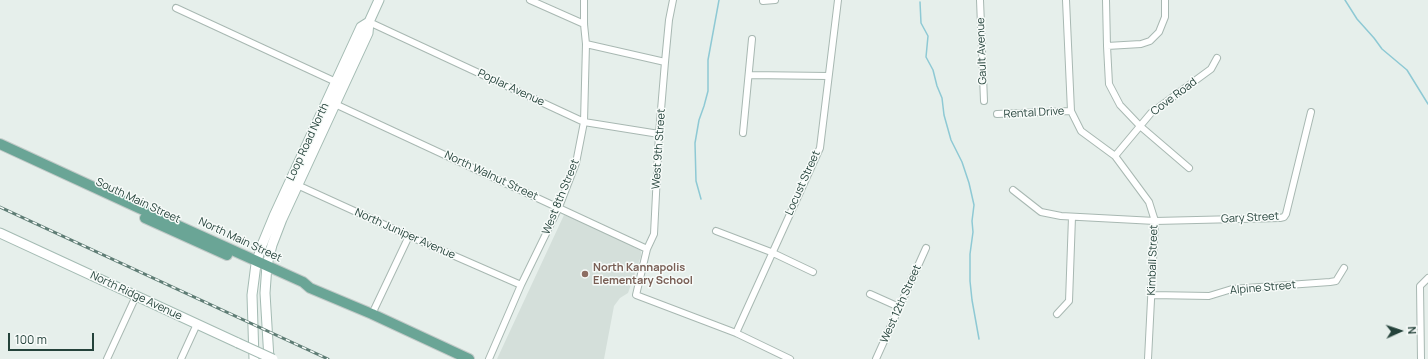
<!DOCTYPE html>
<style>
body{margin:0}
#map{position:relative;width:1428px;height:359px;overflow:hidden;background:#e6efeb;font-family:Manrope,sans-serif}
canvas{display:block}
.north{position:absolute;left:1380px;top:311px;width:40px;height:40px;-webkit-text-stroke:3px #f7fbf9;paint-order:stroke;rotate:87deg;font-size:11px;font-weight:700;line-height:16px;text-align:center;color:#24423a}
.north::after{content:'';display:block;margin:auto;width:14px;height:18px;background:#24423a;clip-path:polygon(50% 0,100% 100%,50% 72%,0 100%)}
.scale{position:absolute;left:8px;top:333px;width:86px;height:18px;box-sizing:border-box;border:2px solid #24423a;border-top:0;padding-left:5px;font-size:12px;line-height:14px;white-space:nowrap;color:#24423a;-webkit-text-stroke:3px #f7fbf9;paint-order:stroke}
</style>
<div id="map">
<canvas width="1428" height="359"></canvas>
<div class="north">N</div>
<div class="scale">100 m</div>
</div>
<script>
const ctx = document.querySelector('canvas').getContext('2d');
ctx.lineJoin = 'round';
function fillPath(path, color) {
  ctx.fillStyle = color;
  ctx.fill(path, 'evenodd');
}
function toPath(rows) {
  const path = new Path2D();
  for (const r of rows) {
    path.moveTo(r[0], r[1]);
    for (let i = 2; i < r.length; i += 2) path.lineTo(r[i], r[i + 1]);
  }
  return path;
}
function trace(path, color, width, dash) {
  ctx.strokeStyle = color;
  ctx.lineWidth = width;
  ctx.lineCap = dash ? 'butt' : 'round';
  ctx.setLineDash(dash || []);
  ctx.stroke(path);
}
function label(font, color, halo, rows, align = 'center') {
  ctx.font = font + ' Manrope,sans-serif';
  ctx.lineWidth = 3;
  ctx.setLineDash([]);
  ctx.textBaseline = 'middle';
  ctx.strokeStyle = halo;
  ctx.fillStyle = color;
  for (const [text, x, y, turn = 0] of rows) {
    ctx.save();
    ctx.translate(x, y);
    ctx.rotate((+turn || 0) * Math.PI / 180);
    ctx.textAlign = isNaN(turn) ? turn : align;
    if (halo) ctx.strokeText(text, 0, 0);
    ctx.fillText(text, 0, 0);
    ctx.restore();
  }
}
const built = toPath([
 [564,215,567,216,604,232,640,250,641,252,641,256,628,293,620,298,614,306,604,359,497,359]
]);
const stream = toPath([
 [1345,0,1357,19,1374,38,1382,49,1407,70,1428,104],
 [920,2,921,23,928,36,926,57,933,70,937,86,942,98,944,115,951,140,962,162,969,183,974,205,972,221,973,232,970,254,970,281,972,300,979,339],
 [701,199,696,181,695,143,699,120,704,106,708,91,708,60,719,0]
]);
const street = toPath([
 [530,0,584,24],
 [673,0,669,20,665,62,659,134,654,234,647,249,636,295,736,333,790,359],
 [980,0,984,101],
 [1066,0,1071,111,1081,131,1115,156,1149,202,1155,221,1148,359],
 [1106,0,1107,46,1109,84,1120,105,1140,126,1189,168],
 [763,1,775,0],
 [176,8,336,82],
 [369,22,584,122,659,134],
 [586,44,665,62],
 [1107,46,1141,44,1150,41,1159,32,1165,17,1165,0],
 [749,75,828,76],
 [335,104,647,249],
 [997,114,1071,111],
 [743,133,752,39],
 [1115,156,1151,113,1211,69,1217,58],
 [295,184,409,236,521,285],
 [1013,190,1041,212,1061,216,1155,221,1280,218,1284,217,1286,214,1311,112],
 [716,231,771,252,813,272],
 [870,294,899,307],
 [1152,295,1209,296,1232,289,1330,282,1336,281,1344,268],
 [372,314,409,236],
 [1057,314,1069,301,1072,217],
 [736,333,820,148,838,0],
 [107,359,136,296],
 [181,359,197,324],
 [489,359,521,285,559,207,576,163,584,122,586,44,584,24,584,0],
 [876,359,926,248],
 [1421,359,1420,286,1428,278]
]);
const secondary = toPath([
 [0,233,238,343],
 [254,359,252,295,256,264,262,245,274,216,361,27,369,22],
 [269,359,265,293,267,265,272,245,282,219,368,33,369,22,379,0]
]);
const primary = toPath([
 [0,144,139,208,303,282,310,288,372,314,469,359],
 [145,218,227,255]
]);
const rail = toPath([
 [0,207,328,359]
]);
const secondaryBridge = toPath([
 [238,343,273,359]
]);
const markers = [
 [585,274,4,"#8d6e63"]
];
const streetNames = [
 ["Gault Avenue",982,51,-92],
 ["Poplar Avenue",511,88,25],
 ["Cove Road",1174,97,-37],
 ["Rental Drive",1034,113,-3],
 ["Loop Road North",308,142,-65],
 ["West 9th Street",659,149,-86],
 ["North Walnut Street",491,176,25],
 ["Locust Street",803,183,-66],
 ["West 8th Street",561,197,-68],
 ["South Main Street",138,201,25],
 ["Gary Street",1250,218,-3],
 ["North Juniper Avenue",405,234,24],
 ["North Main Street",240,240,25],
 ["Kimball Street",1153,260,-88],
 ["Alpine Street",1263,288,-5],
 ["North Ridge Avenue",136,296,25],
 ["West 12th Street",901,304,-66]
];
const educationNames = [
 ["North Kannapolis",593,268],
 ["Elementary School",593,281]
];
fillPath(built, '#d4dfda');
trace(stream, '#8ec9d4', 1.5);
trace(street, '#a8b8b2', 8);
trace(secondary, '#a4bbb3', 11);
trace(primary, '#c2cac8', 12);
trace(street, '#fff', 6);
trace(secondary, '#fff', 9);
trace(primary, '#6aa596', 10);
trace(rail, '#5f7d75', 3);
trace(rail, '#f7fbf9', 1.5, [4.5]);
trace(secondaryBridge, '#a4bbb3', 11, []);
trace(secondaryBridge, '#fff', 9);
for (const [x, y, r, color] of markers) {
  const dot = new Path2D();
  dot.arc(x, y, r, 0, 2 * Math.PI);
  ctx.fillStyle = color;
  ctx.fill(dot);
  trace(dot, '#f7fbf9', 1.5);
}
label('11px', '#24423a', '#f7fbf9', streetNames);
label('bold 11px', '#785e54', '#f7fbf9', educationNames, 'left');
</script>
